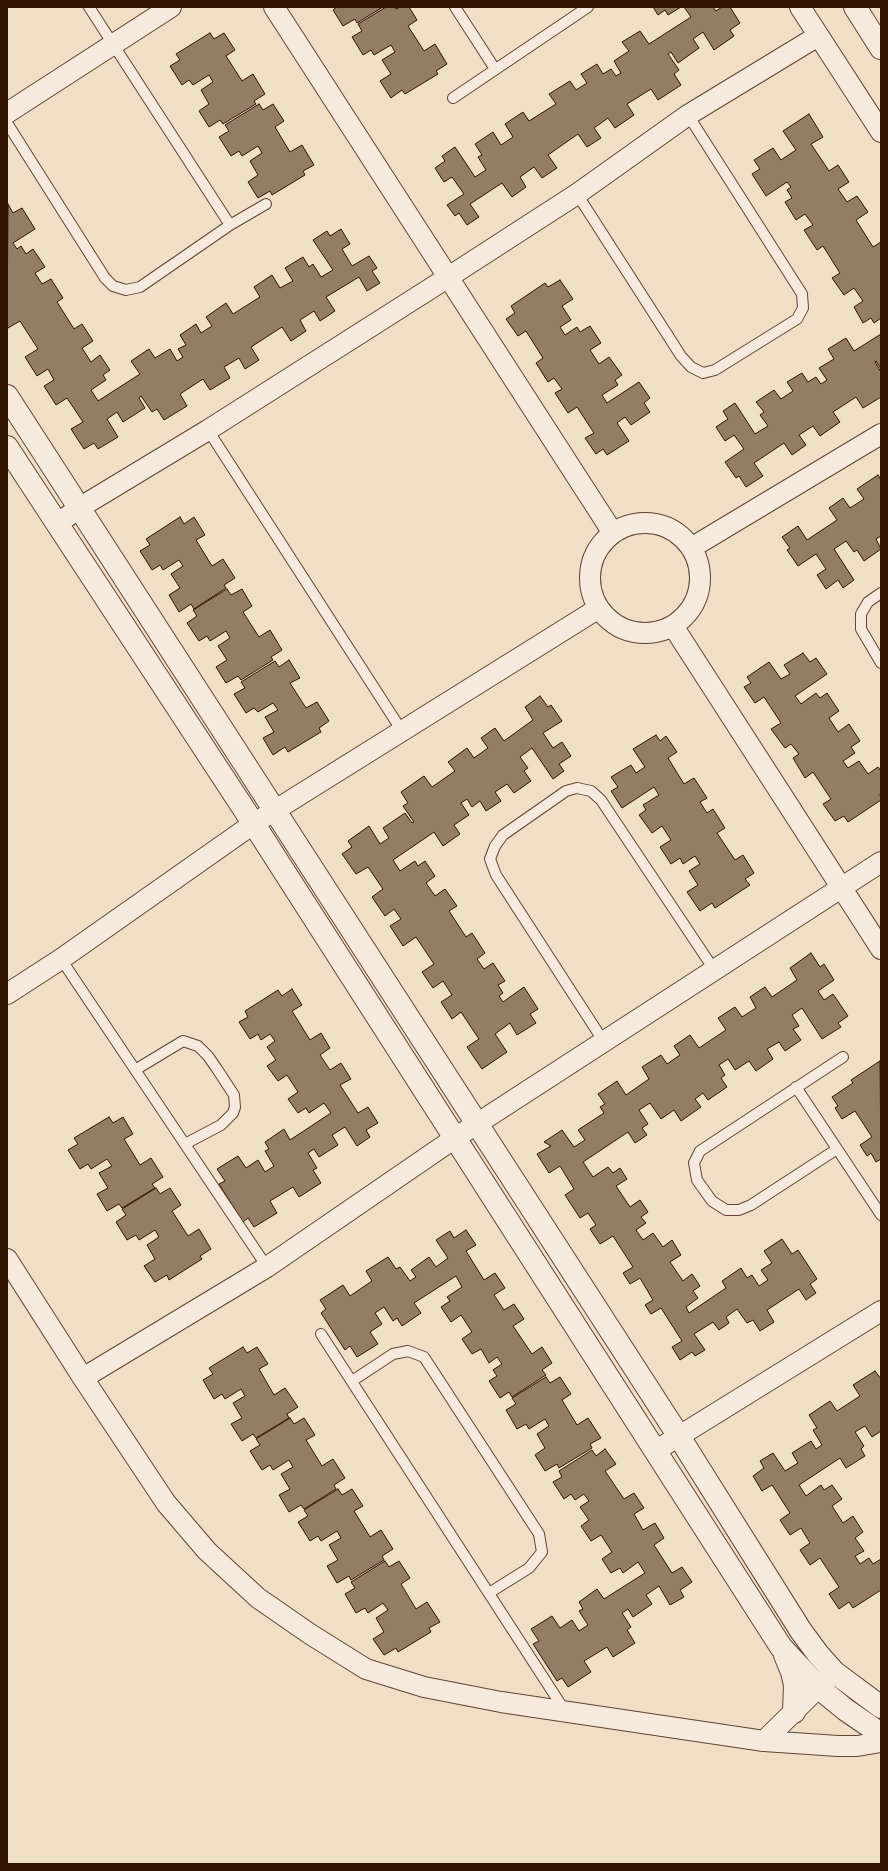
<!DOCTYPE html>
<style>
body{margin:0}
#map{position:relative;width:888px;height:1871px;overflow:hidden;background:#f0dfc7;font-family:"Libre Bodoni",serif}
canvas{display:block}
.frame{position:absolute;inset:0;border:8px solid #2f1200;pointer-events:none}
</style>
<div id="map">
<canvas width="888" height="1871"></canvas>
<div class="frame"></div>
</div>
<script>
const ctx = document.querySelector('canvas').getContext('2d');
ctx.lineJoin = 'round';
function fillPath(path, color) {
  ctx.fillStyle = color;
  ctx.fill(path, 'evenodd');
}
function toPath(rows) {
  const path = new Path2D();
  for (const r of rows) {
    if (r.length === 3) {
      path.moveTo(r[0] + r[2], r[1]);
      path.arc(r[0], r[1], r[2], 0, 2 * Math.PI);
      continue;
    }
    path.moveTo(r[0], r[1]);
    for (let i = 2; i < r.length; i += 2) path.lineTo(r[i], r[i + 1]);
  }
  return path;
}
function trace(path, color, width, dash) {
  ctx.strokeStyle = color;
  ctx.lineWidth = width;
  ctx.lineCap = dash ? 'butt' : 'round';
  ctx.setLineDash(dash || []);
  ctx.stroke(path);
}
const building = toPath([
 [337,7,383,7,357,23,355,19,343,26,333,10,337,7],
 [386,7,395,7,396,9,400,7,409,7,417,20,408,26,424,51,435,44,447,64,436,71,438,74,405,94,402,90,391,98,380,81,391,74,382,60,395,52,391,45,374,55,371,50,363,55,352,37,362,31,358,24,386,7],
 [653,7,681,7,668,15,665,10,658,15,653,7],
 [684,7,713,7,716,11,722,7,730,7,740,23,730,30,734,36,714,50,703,32,693,39,699,48,678,63,671,52,668,54,679,70,674,74,681,85,658,100,651,89,627,104,634,115,615,128,608,118,594,128,601,138,587,147,578,134,548,155,557,168,542,178,534,167,520,177,526,187,512,197,502,183,470,204,479,217,467,225,459,213,455,216,447,205,464,194,452,177,444,182,435,168,445,161,442,156,455,147,475,177,486,170,478,157,482,155,475,144,493,132,501,145,513,137,505,124,523,112,529,121,556,104,549,94,570,81,576,90,587,83,581,74,597,64,603,74,611,69,616,76,621,73,614,61,629,51,622,42,640,31,649,44,691,17,684,7],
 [210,33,214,39,224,33,235,50,226,56,242,81,253,74,265,94,254,101,256,104,223,124,220,120,209,127,199,111,209,104,201,90,213,82,209,75,193,85,189,80,182,85,170,66,180,60,176,54,210,33],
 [259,104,263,110,273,104,284,121,275,127,290,152,302,145,314,165,303,171,305,175,272,195,270,191,258,198,248,182,258,175,250,161,262,153,258,146,242,156,239,151,231,156,219,137,229,131,225,125,259,104],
 [809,114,823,137,811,144,829,171,838,165,849,182,838,189,847,202,857,196,868,212,856,220,873,247,881,242,881,318,874,323,871,318,863,323,854,307,863,301,854,288,844,295,832,278,840,273,823,246,817,250,804,230,813,225,805,214,796,220,785,202,792,198,787,190,791,187,787,182,766,196,752,174,760,169,754,160,773,148,781,160,796,150,783,131,809,114],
 [8,204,13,213,22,208,35,229,13,243,17,249,21,246,26,254,33,249,45,267,35,273,42,284,51,279,63,298,57,302,74,329,82,324,93,341,82,348,91,362,100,355,110,370,103,375,106,380,91,390,98,401,140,374,131,361,149,349,155,358,170,349,177,361,183,357,178,349,186,345,180,335,196,324,201,333,212,326,206,317,226,303,233,314,260,297,254,287,272,275,280,288,293,281,285,268,303,257,309,267,313,264,321,277,333,270,313,240,327,231,330,236,341,229,350,244,342,249,352,266,369,256,377,268,372,271,380,283,367,291,359,277,326,297,335,311,320,321,314,311,300,320,306,331,291,341,282,327,251,347,259,360,245,369,239,358,224,367,230,378,210,390,203,379,180,394,187,406,164,420,157,409,152,412,141,396,139,398,145,408,123,422,117,412,107,419,118,437,98,449,94,443,84,449,71,429,83,422,67,398,56,405,44,386,54,380,48,369,37,376,25,357,38,349,20,321,8,328,7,326,8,204],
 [560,280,573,299,562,306,571,320,560,327,565,335,577,327,580,332,590,326,601,343,590,350,599,364,609,357,622,375,615,380,618,385,602,395,607,403,639,382,650,398,644,403,650,412,631,425,625,417,617,423,629,441,607,455,603,449,596,454,585,438,594,433,577,407,568,413,555,393,562,389,554,378,548,382,536,363,543,358,526,331,518,336,506,319,515,313,511,306,545,283,548,287,560,280],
 [881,334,881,369,876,361,875,362,881,372,881,397,863,408,856,397,833,412,840,422,820,436,813,426,799,435,806,445,792,455,784,443,754,463,763,476,746,487,739,476,736,478,725,462,744,449,734,435,725,441,716,427,728,419,723,411,735,403,755,434,768,426,760,415,764,412,756,402,774,390,781,399,793,391,787,382,802,373,808,382,816,377,821,384,827,380,819,368,834,359,828,349,846,338,854,351,881,334],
 [878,475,881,480,881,536,876,539,881,549,864,561,857,550,854,552,846,541,834,549,854,580,843,588,838,580,826,589,817,575,826,569,816,554,798,566,787,550,790,548,782,537,798,526,807,540,837,520,829,508,843,498,850,508,864,499,857,489,878,475],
 [180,517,184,524,194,517,205,535,196,540,212,566,223,559,235,578,224,585,226,588,194,609,191,604,179,612,169,595,180,588,171,574,183,566,179,560,163,570,160,565,152,570,140,551,150,545,146,539,180,517],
 [227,589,231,595,242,589,252,606,243,612,259,637,270,630,282,650,271,657,273,660,241,680,238,676,226,683,216,667,227,660,218,646,230,638,226,631,210,641,207,636,199,641,187,623,197,616,193,610,227,589],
 [803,653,810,662,816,658,827,674,795,696,801,704,816,693,820,698,827,693,839,711,829,718,838,732,849,724,860,741,851,747,855,753,843,761,848,768,859,761,868,774,878,767,881,771,881,793,880,794,881,800,848,822,844,816,835,821,823,804,831,799,813,772,805,778,793,758,799,754,791,744,785,748,771,729,781,723,764,697,755,703,744,687,751,683,747,677,769,662,781,679,790,674,784,665,803,653],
 [289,660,300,678,290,683,306,708,317,702,329,721,319,728,321,732,288,752,285,747,273,755,263,738,274,732,265,717,278,710,273,703,258,712,254,708,246,713,234,694,245,688,241,682,275,661,279,667,289,660],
 [540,696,548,707,551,705,562,721,543,733,553,748,562,742,571,756,559,764,564,771,553,779,532,748,520,757,528,768,524,771,531,781,514,793,507,784,495,792,501,801,486,811,480,801,472,807,467,799,461,803,469,815,454,825,460,834,443,846,434,832,393,860,400,871,415,861,418,866,425,861,435,876,426,883,435,896,445,889,457,906,449,911,466,937,472,933,485,953,477,959,484,969,493,963,505,981,498,985,503,993,499,996,503,1002,524,987,538,1009,530,1014,536,1023,517,1035,510,1023,495,1034,507,1052,482,1069,467,1047,479,1039,461,1012,452,1019,441,1002,452,995,443,981,433,988,422,972,434,964,416,937,403,946,390,926,401,919,394,909,385,916,372,897,383,889,368,867,356,874,342,854,352,847,348,841,369,826,380,844,389,838,383,828,405,813,412,823,414,822,403,806,408,803,401,792,424,776,432,787,455,771,448,762,467,748,474,758,488,748,481,738,495,728,504,741,533,720,525,707,540,696],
 [656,735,660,741,666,736,677,752,668,758,684,784,694,778,707,798,700,802,707,813,713,809,725,828,717,833,735,860,743,855,754,873,745,879,750,885,715,908,712,903,700,911,687,892,698,885,689,871,700,864,695,856,683,864,680,858,671,864,660,847,671,840,662,826,652,833,639,815,646,810,643,805,659,795,654,787,622,808,611,791,618,787,611,777,631,765,636,773,645,767,633,749,656,735],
 [811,953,820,967,824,964,834,980,818,991,824,1000,833,994,848,1016,838,1023,841,1027,822,1039,802,1008,792,1015,799,1026,793,1029,801,1040,785,1051,779,1042,767,1049,773,1059,756,1071,749,1061,735,1070,728,1059,719,1065,725,1075,721,1078,727,1087,708,1100,703,1093,695,1099,701,1107,681,1121,674,1110,661,1119,650,1103,639,1110,648,1124,642,1128,647,1135,635,1143,628,1132,583,1162,593,1177,608,1167,613,1173,620,1168,627,1179,616,1186,630,1207,640,1200,648,1212,641,1217,646,1223,636,1230,643,1240,653,1233,663,1247,672,1240,681,1255,670,1262,683,1281,692,1274,700,1286,693,1291,698,1298,686,1307,689,1313,726,1288,722,1281,741,1268,747,1278,752,1275,759,1286,768,1280,761,1270,772,1263,764,1251,782,1239,792,1254,798,1250,817,1279,810,1284,816,1293,806,1300,799,1289,767,1310,774,1322,760,1331,753,1320,747,1323,737,1309,726,1317,729,1323,719,1330,713,1322,694,1334,705,1350,695,1356,692,1352,680,1360,672,1347,682,1341,661,1308,651,1314,645,1305,653,1300,640,1278,630,1284,623,1273,633,1267,613,1236,600,1244,590,1229,596,1225,588,1213,580,1218,565,1195,574,1189,560,1166,549,1173,537,1154,551,1146,544,1142,562,1130,574,1147,585,1140,578,1130,604,1113,600,1107,605,1104,598,1094,617,1081,626,1095,649,1079,642,1067,661,1055,667,1064,680,1055,674,1046,690,1035,699,1048,726,1030,718,1018,735,1007,742,1017,756,1008,750,997,765,987,772,997,797,980,790,968,811,953],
 [292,989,302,1005,292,1011,310,1040,321,1033,330,1048,320,1055,330,1070,341,1063,351,1079,340,1085,358,1113,368,1107,378,1123,366,1130,370,1137,357,1146,345,1127,332,1135,338,1145,319,1157,314,1149,308,1153,317,1168,313,1170,321,1183,299,1197,293,1187,270,1201,277,1213,254,1227,248,1218,243,1222,219,1184,225,1181,217,1169,238,1156,246,1168,258,1160,265,1172,274,1166,265,1151,269,1149,265,1142,284,1129,290,1140,331,1113,324,1103,309,1113,306,1108,298,1113,288,1099,298,1092,287,1075,278,1081,267,1066,276,1060,267,1047,275,1041,270,1034,261,1040,258,1034,250,1039,239,1022,248,1017,245,1011,278,990,282,996,292,989],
 [880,1061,881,1159,876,1162,871,1153,867,1156,860,1145,872,1137,855,1111,842,1119,835,1108,838,1106,832,1097,853,1083,851,1080,880,1061],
 [109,1117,113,1123,123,1117,133,1134,124,1139,140,1165,151,1158,163,1177,152,1184,155,1188,122,1208,119,1204,107,1211,97,1194,108,1188,99,1173,112,1166,107,1159,91,1169,88,1164,80,1169,68,1150,78,1144,74,1138,109,1117],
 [156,1188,160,1194,170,1188,181,1205,172,1211,188,1236,199,1229,211,1249,200,1256,202,1259,169,1280,167,1275,155,1282,144,1266,155,1259,147,1245,159,1237,155,1230,139,1240,136,1235,127,1240,116,1222,126,1215,122,1209,156,1188],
 [466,1230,476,1245,466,1251,484,1280,495,1273,505,1288,494,1295,504,1310,514,1304,524,1319,513,1326,532,1354,542,1347,552,1363,542,1370,546,1375,512,1397,509,1392,500,1398,489,1381,497,1376,493,1370,502,1364,497,1357,489,1363,481,1349,472,1354,462,1339,472,1332,461,1315,451,1322,441,1307,450,1301,447,1297,462,1287,456,1276,414,1303,421,1313,402,1326,397,1318,393,1321,384,1307,375,1313,382,1324,370,1332,378,1344,357,1357,350,1346,345,1350,321,1313,326,1309,320,1300,343,1285,350,1296,372,1281,366,1271,388,1257,396,1269,400,1267,410,1281,416,1277,411,1270,429,1257,436,1267,448,1258,436,1240,450,1231,454,1238,466,1230],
 [243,1347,247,1353,257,1347,268,1364,259,1369,274,1395,285,1388,298,1407,287,1414,289,1418,256,1438,253,1434,242,1441,231,1424,242,1418,233,1403,245,1396,241,1389,225,1399,222,1394,214,1399,203,1380,213,1374,209,1368,243,1347],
 [875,1371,881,1379,881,1431,872,1437,865,1426,855,1432,864,1446,861,1449,865,1456,846,1468,840,1458,799,1485,806,1496,821,1485,824,1490,832,1485,842,1499,832,1506,843,1523,853,1516,863,1532,855,1538,864,1551,855,1556,860,1564,869,1558,873,1564,881,1559,881,1590,853,1608,849,1602,839,1609,829,1594,839,1587,820,1558,810,1565,800,1550,810,1543,801,1528,790,1535,780,1520,790,1513,772,1485,762,1491,753,1476,764,1468,760,1461,773,1453,785,1471,798,1463,792,1453,811,1441,816,1449,822,1445,813,1430,817,1428,809,1415,830,1401,837,1411,860,1396,853,1385,875,1371],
 [546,1377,550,1383,560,1377,571,1394,562,1400,577,1425,588,1418,601,1438,590,1444,592,1448,559,1468,557,1464,545,1471,535,1455,545,1448,537,1434,549,1426,545,1419,529,1429,526,1424,517,1429,506,1410,516,1404,512,1398,546,1377],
 [290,1418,294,1424,304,1418,315,1435,306,1440,322,1466,333,1459,345,1478,334,1485,336,1489,304,1509,301,1505,289,1512,279,1495,290,1489,281,1474,293,1467,289,1460,273,1470,270,1465,262,1470,250,1451,260,1445,256,1439,290,1418],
 [605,1449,616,1464,605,1471,624,1499,634,1493,644,1508,634,1514,643,1530,655,1523,664,1538,654,1545,672,1573,682,1567,692,1582,680,1590,684,1597,670,1605,659,1586,646,1595,652,1604,633,1617,628,1609,622,1613,631,1627,627,1630,635,1643,613,1657,607,1647,584,1661,591,1672,568,1687,562,1678,557,1681,533,1644,539,1641,531,1629,552,1616,560,1628,572,1620,579,1631,588,1625,579,1611,583,1609,579,1602,597,1589,604,1599,645,1573,638,1562,623,1573,620,1568,611,1573,602,1559,612,1552,601,1535,591,1541,581,1526,589,1520,580,1507,589,1501,584,1494,575,1500,571,1494,564,1499,553,1482,562,1477,559,1471,592,1450,596,1456,605,1449],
 [338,1489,342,1495,352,1489,363,1506,354,1511,370,1537,381,1530,393,1549,382,1556,384,1560,351,1580,349,1576,337,1583,327,1566,338,1560,329,1545,341,1538,337,1531,321,1541,318,1536,310,1541,298,1522,308,1516,304,1510,338,1489],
 [385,1561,389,1567,399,1561,410,1578,401,1584,416,1609,427,1602,440,1622,429,1628,431,1632,398,1652,396,1648,384,1655,373,1639,384,1632,376,1618,388,1610,383,1603,368,1613,365,1608,356,1613,345,1594,355,1588,351,1582,385,1561]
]);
const service = toPath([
 [89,7,230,225],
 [455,7,495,69],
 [453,98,588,7],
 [7,123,105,278,113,286,126,290,140,287,230,225,266,204],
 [577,194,681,356,691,367,703,373,715,370,797,319,803,308,802,294,688,115],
 [208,430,402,731],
 [881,593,868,602,861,614,861,629,881,663],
 [61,959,267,1267],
 [604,1042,496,875,490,859,495,846,503,835,566,791,577,788,591,791,601,800,715,971],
 [135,1070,183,1041,198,1046,208,1056,217,1069,234,1095,235,1107,233,1113,221,1125,185,1144],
 [796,1087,881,1215],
 [837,1149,751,1205,739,1210,726,1210,712,1201,697,1180,694,1163,700,1151,843,1057],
 [321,1334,565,1711],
 [352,1381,393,1354,408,1351,424,1357,539,1534,542,1552,529,1568,489,1593]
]);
const minor = toPath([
 [274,7,613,533],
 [800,7,881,132],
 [7,113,171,7],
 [645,578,55],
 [57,524,79,508,208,430,447,278,577,194,688,115,818,36],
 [691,548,881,434],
 [673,626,881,949],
 [7,994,61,959,253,824,599,608],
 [7,1259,83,1378,166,1503,207,1551,258,1598,310,1634,366,1669,424,1687,501,1702,764,1741,838,1746,857,1746,881,1742],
 [83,1378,267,1267,455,1138,881,862],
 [655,1451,881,1311],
 [764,1741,829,1677]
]);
const tertiary = toPath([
 [855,7,881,48],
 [7,396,678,1435,801,1631,818,1654,834,1672,881,1707],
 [7,447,257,829,781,1647,819,1688,846,1710,881,1734],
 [785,1655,792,1672,795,1685,794,1712]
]);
fillPath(building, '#937d67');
trace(building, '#2f1200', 1);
trace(service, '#5f4532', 12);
trace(minor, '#5f4532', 22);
trace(tertiary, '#5f4532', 24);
trace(service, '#f5eadb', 10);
trace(minor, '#f5eadb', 20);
trace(tertiary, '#f5eadb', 22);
</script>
